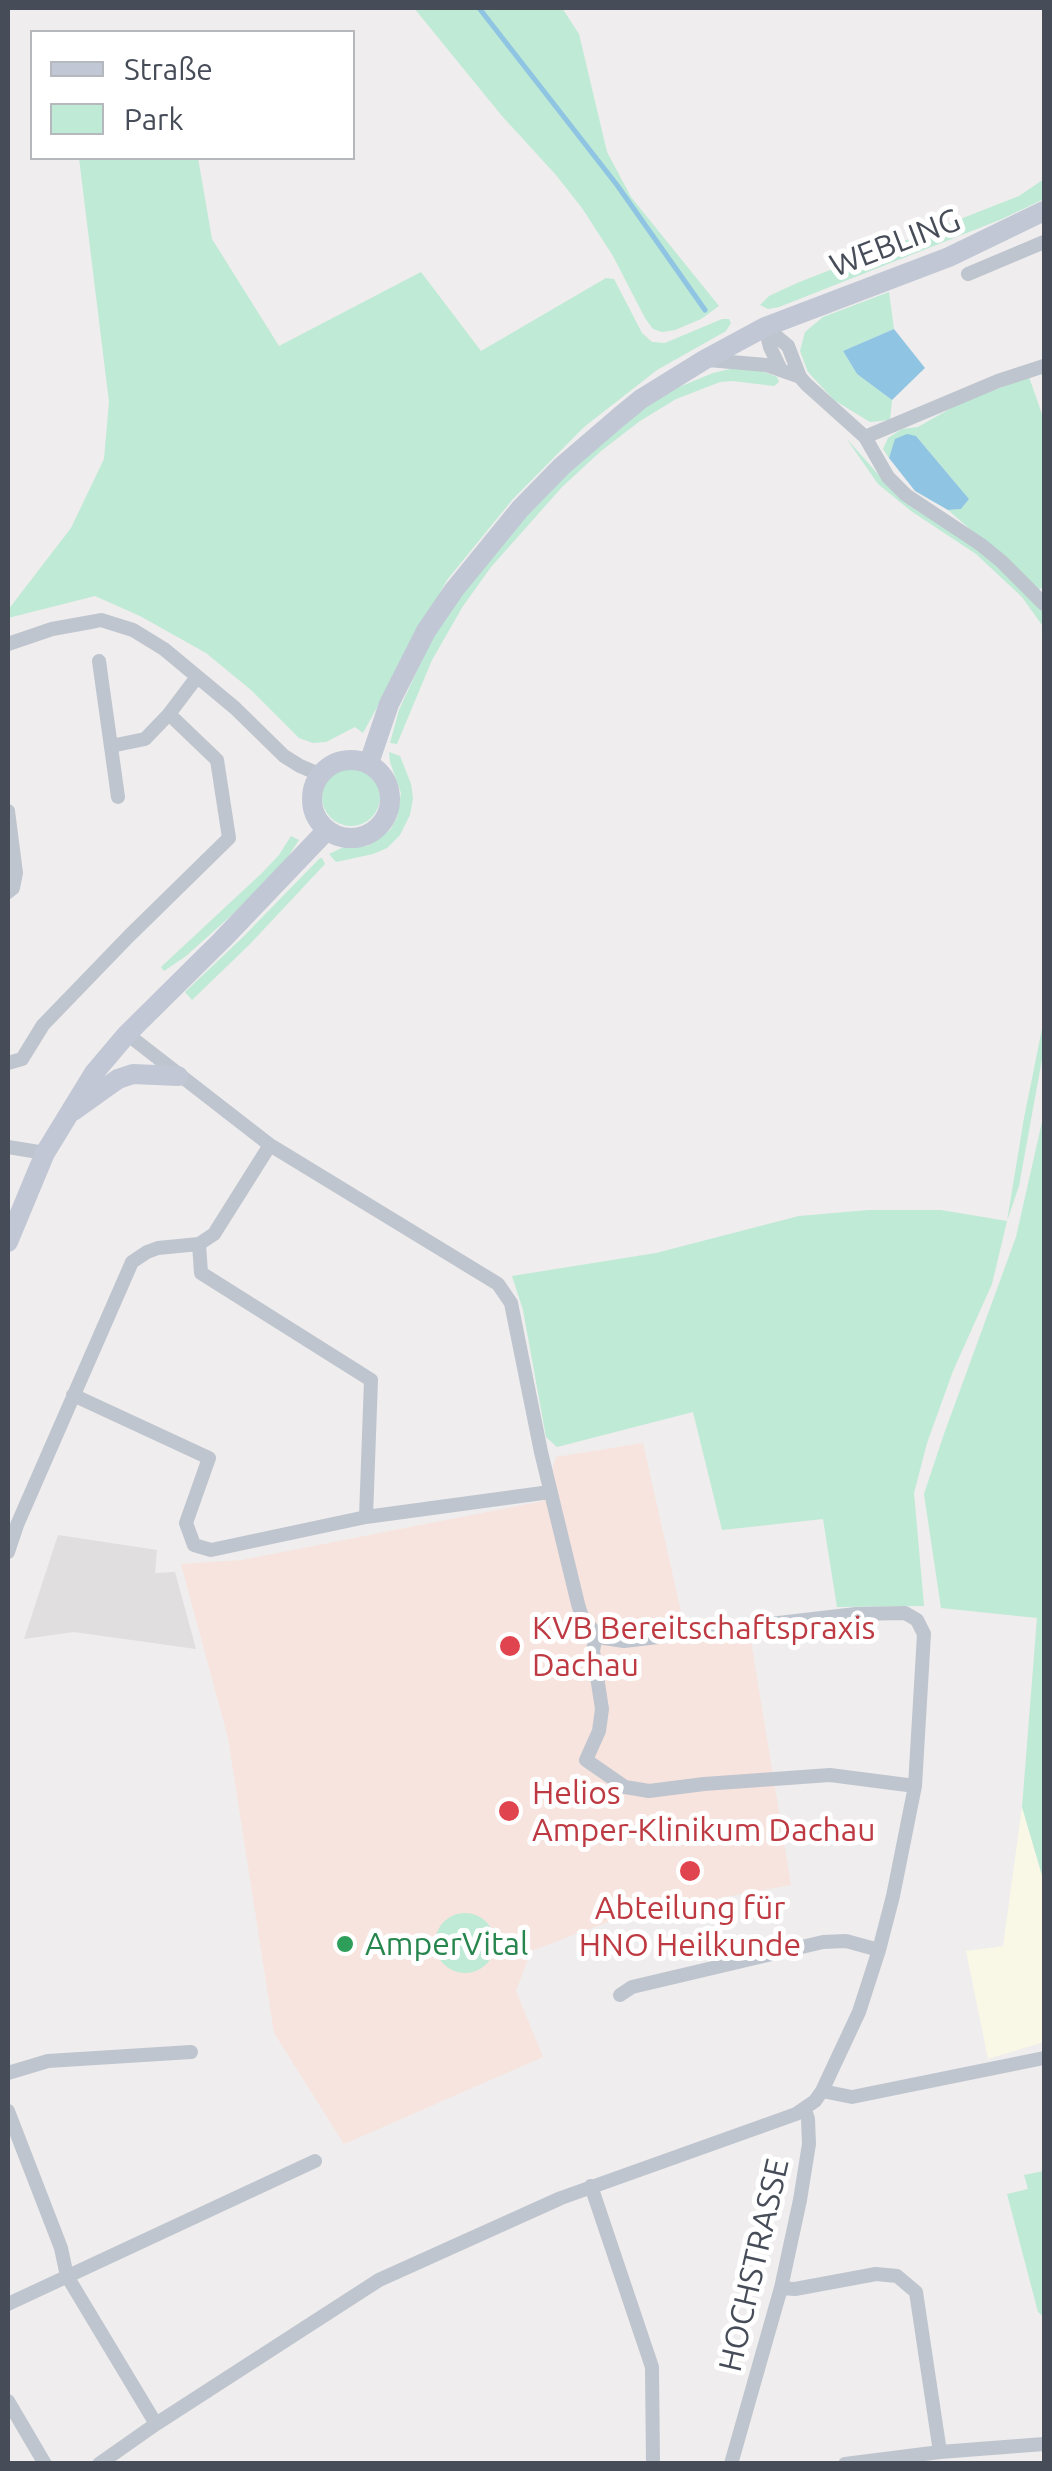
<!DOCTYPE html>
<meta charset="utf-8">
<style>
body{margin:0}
#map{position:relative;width:1052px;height:2471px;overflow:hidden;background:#efeded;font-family:Ubuntu,sans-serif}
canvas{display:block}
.frame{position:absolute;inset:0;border:10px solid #474d58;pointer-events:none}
.legend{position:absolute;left:30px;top:30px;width:325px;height:130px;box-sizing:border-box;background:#fff;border:2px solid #b5b8bc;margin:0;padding:12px 18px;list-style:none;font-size:30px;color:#474d58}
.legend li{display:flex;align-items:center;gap:20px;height:50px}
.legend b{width:50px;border:2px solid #b5b8bc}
</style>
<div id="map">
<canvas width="1052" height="2471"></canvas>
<div class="frame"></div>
<ul class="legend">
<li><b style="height:12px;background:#c1c7d4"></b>Straße</li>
<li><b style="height:28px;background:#beead6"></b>Park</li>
</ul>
</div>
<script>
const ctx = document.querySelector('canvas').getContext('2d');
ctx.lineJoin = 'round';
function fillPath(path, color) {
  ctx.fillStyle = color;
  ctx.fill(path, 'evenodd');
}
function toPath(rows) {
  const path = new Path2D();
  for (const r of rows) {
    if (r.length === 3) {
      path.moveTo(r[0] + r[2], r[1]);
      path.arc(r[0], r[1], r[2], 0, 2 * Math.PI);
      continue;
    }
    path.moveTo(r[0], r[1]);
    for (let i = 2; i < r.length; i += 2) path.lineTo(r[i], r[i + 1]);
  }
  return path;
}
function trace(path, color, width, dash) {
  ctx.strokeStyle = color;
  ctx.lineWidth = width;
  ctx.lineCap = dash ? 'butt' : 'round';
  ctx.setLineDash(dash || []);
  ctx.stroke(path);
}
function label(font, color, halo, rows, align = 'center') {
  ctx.font = font + ' Ubuntu,sans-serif';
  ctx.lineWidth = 10;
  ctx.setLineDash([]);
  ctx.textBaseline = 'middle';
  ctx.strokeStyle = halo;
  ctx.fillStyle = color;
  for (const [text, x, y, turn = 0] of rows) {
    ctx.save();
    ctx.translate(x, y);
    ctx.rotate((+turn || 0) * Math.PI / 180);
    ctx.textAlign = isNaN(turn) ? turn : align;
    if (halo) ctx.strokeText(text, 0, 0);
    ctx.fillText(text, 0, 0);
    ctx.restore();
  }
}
const commercial = toPath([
 [1022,1807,1044,1882,1044,2042,988,2059,966,1951,1003,1946]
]);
const education = toPath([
 [58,1535,157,1550,155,1573,175,1572,196,1649,74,1632,24,1639]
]);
const medical = toPath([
 [643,1443,686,1634,749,1629,791,1885,627,1915,531,1951,516,1991,543,2057,344,2144,274,2033,228,1738,181,1564,242,1560,543,1501,556,1457]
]);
const green = toPath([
 [414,8,562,8,579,34,607,152,631,197,719,306,701,319,675,330,662,332,653,329,645,318,613,256,582,208,556,175,502,116],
 [79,158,198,158,212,239,279,346,421,272,481,351,606,278,614,279,642,333,652,342,665,343,722,319,729,319,731,323,726,331,657,370,584,427,513,499,447,580,363,733,355,727,326,742,313,743,299,738,251,690,206,653,140,616,95,596,8,618,8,610,71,528,104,459,109,402],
 [1044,179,1044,199,1002,219,779,307,768,309,760,305,769,296,797,283,1019,196],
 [889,292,894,329,843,351,857,374,892,400,890,420,870,422,834,400,808,372,800,351,805,332,823,317],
 [734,368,762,371,777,377,779,382,774,386,733,381,720,382,676,399,640,421,601,451,562,487,491,567,463,606,432,660,397,744,390,743,399,710,433,636,472,577,559,476,644,407,672,390,713,373],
 [1029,377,1044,420,1044,587,1039,589,948,510,961,509,969,499,916,436,896,439,889,458,883,449,888,438,902,429,918,427,962,402],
 [846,438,892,490,964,538,1007,571,1044,613,1044,628,1022,597,976,554,911,511,878,484],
 [389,752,400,756,411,784,413,798,410,815,400,835,387,848,373,854,336,862,329,854,344,847,368,846,390,830,397,818,401,793,390,762],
 [351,797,29],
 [291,836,299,840,282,866,234,913,186,956,164,971,161,967,262,873,279,855],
 [320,858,322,858,325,864,250,944,192,1000,185,992,242,938],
 [1044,1019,1044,1048,1019,1186,1007,1221,992,1284,953,1371,927,1443,914,1493,924,1606,837,1607,823,1519,722,1530,693,1412,557,1447,546,1437,523,1310,512,1276,656,1253,799,1216,869,1210,941,1210,1007,1221,1024,1118],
 [1044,1121,1044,1882,1022,1807,1037,1618,941,1608,924,1494,944,1434,1016,1237,1042,1122],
 [465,1943,30],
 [1044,2171,1044,2317,1038,2312,1007,2194,1028,2189,1024,2175]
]);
const water = toPath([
 [894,329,925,368,892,400,857,374,843,351],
 [907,434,916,436,969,499,961,509,948,510,915,491,889,458,895,439]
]);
const stream = toPath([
 [479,8,617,185,705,310]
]);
const street = toPath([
 [968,274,1044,242],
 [765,327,788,346,800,377,806,384,865,437,888,477,906,495,980,544,1001,561,1044,604],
 [765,328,770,347,781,370],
 [708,360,766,365,800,377],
 [865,437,998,381,1044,366],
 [8,644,52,629,91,622,101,620,133,630,164,649,235,708,284,756,300,766,319,774],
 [99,661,118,797],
 [111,746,145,739,169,714],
 [8,811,16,873,13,888,8,892],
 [8,1063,22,1059,43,1025,129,936,229,838,217,760,169,714,197,677],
 [8,1147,45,1153],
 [199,1244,201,1273,371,1380,366,1517],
 [199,1244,214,1234,270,1145],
 [73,1395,209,1458,186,1523,194,1545,211,1550,366,1517,550,1492],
 [8,1552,17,1525,132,1262,147,1252,158,1248,199,1244],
 [596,1634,593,1651,602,1709,599,1731,586,1760,625,1787,649,1791,704,1784,830,1775,915,1786],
 [620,1995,632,1987,823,1942,846,1941,879,1950],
 [8,2073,48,2061,191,2052],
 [822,2091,852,2097,1044,2058],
 [8,2111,61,2248,67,2276,156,2424],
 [591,2186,652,2367,653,2464],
 [781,2288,795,2289,876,2274,897,2276,916,2292,940,2452],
 [8,2304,315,2161],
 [8,2401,45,2464],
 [99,2464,156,2424,379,2280,561,2198,796,2114,815,2101,822,2091,859,2012,879,1950,893,1896,915,1786,924,1634,917,1620,905,1613,856,1614,624,1641,604,1638,596,1634,582,1617,578,1604,541,1452,511,1303,498,1284,270,1145,127,1034],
 [731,2464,781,2288,800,2200,809,2144,808,2119,805,2110],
 [845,2464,940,2452,1044,2444]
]);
const secondary = toPath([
 [351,799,39],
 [369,763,389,704,426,631,454,590,520,509,562,466,619,417,641,399,704,360,765,327,949,257,1044,211],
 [73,1111,118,1079,133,1074,178,1076],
 [8,1242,45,1153,94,1073,127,1034,222,940,327,830]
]);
const markers = [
 [510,1646,12,"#e0444e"],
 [509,1811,12,"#e0444e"],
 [690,1871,12,"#e0444e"],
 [345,1944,10,"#2e9e5b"]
];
const streetNames = [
 ["WEBLING",895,243,-21],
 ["HOCHSTRASSE",754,2265,-77]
];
const healthNames = [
 ["KVB Bereitschaftspraxis",532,1628],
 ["Dachau",532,1665],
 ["Helios",532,1793],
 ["Amper-Klinikum Dachau",532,1830],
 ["Abteilung für",690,1908,"center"],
 ["HNO Heilkunde",690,1945,"center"]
];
const leisureNames = [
 ["AmperVital",365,1944]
];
fillPath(commercial, '#f9f7e6');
fillPath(education, '#e0dede');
fillPath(medical, '#f8e4de');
fillPath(green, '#beead6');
fillPath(water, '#8fc4e2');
trace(stream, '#8fc4e2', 5);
trace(street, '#bfc5ce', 14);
trace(secondary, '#c1c7d4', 20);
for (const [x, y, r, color] of markers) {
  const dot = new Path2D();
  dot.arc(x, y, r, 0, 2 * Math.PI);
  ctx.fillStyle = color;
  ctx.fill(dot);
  trace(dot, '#fff', 4);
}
label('32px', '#474d58', '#fff', streetNames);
label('32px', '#be3a42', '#fff', healthNames, 'left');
label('32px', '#27864d', '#fff', leisureNames, 'left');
</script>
